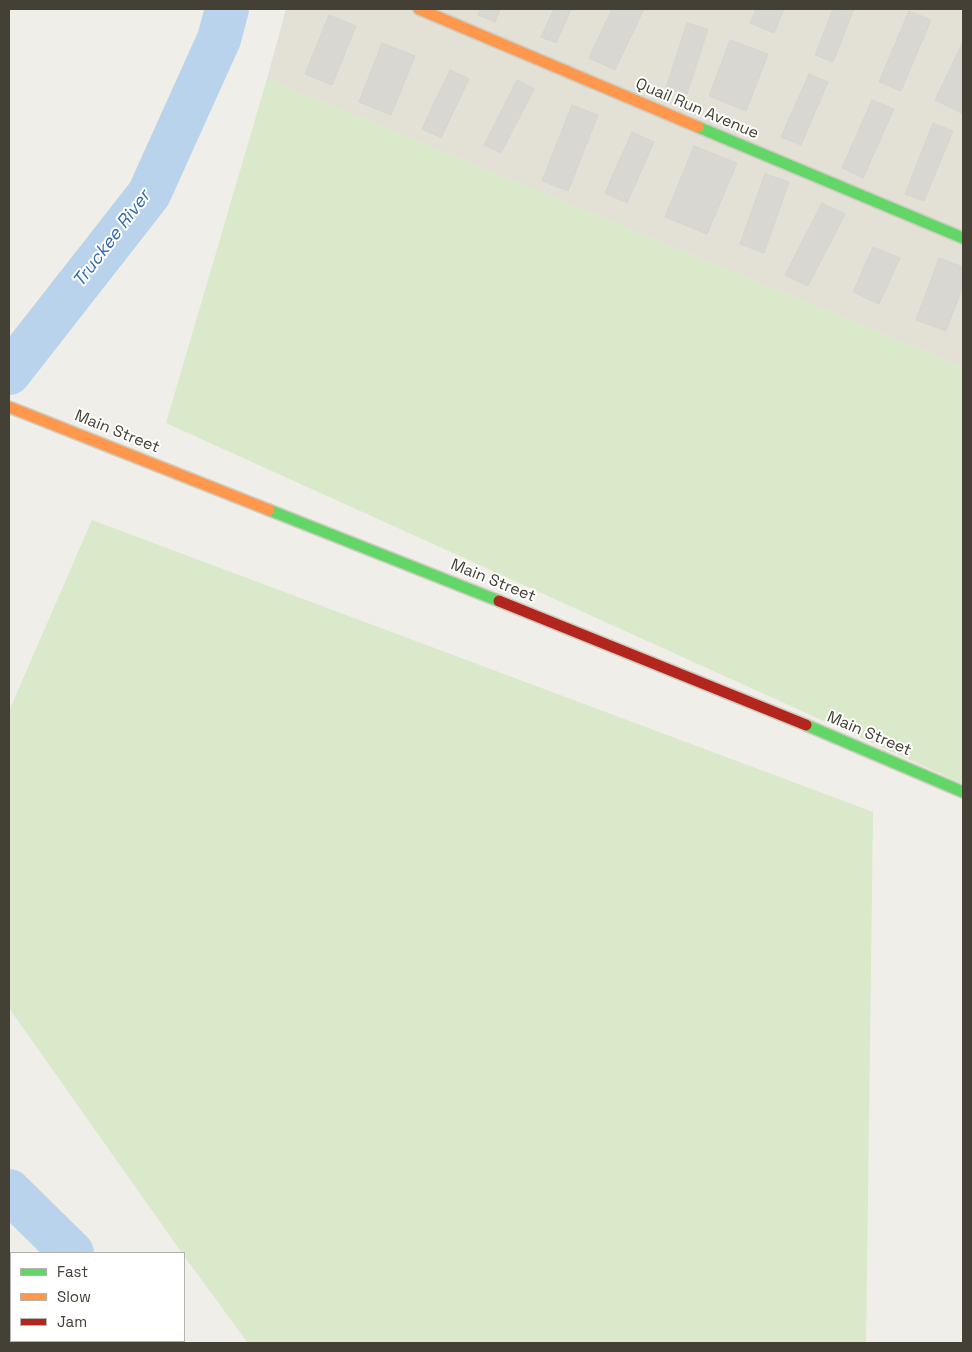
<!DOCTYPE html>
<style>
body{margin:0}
#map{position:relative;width:972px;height:1352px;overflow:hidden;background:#efeee8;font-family:"Space Grotesk",sans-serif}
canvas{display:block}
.frame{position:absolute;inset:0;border:10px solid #444035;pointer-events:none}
.legend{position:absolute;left:10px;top:1252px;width:175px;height:90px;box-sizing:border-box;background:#fff;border:1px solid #b4b3ae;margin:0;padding:6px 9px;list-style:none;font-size:15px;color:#444035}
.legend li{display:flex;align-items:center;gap:10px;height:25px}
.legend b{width:25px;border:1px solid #b4b3ae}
</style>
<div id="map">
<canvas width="972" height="1352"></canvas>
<div class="frame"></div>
<ul class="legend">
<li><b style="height:6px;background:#63d668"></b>Fast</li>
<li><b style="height:6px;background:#ff974d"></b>Slow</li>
<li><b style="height:6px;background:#b3261e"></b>Jam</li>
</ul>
</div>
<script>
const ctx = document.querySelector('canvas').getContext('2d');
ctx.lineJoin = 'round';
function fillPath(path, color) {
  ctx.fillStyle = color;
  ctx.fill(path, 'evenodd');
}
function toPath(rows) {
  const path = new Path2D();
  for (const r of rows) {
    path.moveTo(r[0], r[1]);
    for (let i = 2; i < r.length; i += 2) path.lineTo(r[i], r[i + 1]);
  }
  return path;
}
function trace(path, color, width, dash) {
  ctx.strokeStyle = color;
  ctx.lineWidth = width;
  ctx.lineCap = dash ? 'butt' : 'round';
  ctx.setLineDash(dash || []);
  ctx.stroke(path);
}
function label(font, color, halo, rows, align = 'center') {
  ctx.font = font + ' "Space Grotesk",sans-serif';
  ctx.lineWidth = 4;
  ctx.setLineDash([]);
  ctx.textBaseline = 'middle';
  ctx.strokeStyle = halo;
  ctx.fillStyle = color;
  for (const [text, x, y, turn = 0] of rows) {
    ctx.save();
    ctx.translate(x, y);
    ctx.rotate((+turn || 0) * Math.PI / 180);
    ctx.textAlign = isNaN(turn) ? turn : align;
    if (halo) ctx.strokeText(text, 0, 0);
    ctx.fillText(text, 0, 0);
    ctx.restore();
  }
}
const residential = toPath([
 [286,9,963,9,963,367,267,79]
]);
const green = toPath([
 [267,79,963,367,963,784,166,423],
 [92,520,873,812,866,1343,248,1343,184,1256,184,1253,182,1253,9,1008,9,711]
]);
const river = toPath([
 [9,373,149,194,219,39,227,9],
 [9,1191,72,1253],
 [154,1341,156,1343]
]);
const building = toPath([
 [481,9,500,9,495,22,478,15,481,9],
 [554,9,571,9,556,43,541,37,554,9],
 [612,9,644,9,615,70,589,58,612,9],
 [756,9,784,9,774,33,750,23,756,9],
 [833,9,854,9,833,62,815,55,833,9],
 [909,11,931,20,901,91,879,82,909,11],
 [329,15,356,26,332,85,305,74,329,15],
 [687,23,708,29,687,94,666,88,687,23],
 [730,40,768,54,746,111,709,96,730,40],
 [963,42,963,114,935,100,963,42],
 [382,43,415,56,391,115,359,102,382,43],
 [450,70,469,79,441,138,422,129,450,70],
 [809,74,828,82,801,145,781,137,809,74],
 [517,80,534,89,501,153,484,145,517,80],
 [872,100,894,109,863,178,842,168,872,100],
 [572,105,598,115,568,191,542,181,572,105],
 [933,123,953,131,924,201,905,194,933,123],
 [632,132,654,142,627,203,605,193,632,132],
 [694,146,737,163,707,234,665,217,694,146],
 [765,174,789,182,764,253,740,244,765,174],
 [822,203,845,214,808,286,785,275,822,203],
 [873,247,900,258,879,304,853,292,873,247],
 [939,258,963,267,963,286,946,331,916,320,939,258]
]);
const fast = toPath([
 [698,127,963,238],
 [269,510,499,601],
 [806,725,963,792]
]);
const slow = toPath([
 [419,9,698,127],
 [9,407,269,510]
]);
const jam = toPath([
 [499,601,806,725]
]);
const streetNames = [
 ["Quail Run Avenue",697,109,23],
 ["Main Street",117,432,22],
 ["Main Street",493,581,22],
 ["Main Street",869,734,23]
];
const waterNames = [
 ["Truckee River",112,239,-53]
];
fillPath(residential, '#e3e0d6');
fillPath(green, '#d9e9c9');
trace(river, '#bad3ec', 44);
fillPath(building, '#d8d7d1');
trace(building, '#d7d5ce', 1);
trace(fast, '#ceccc0', 14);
trace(slow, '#ceccc0', 14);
trace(jam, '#ceccc0', 14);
trace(fast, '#63d668', 11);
trace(slow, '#ff974d', 11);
trace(jam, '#b3261e', 11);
label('16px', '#444035', '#fff', streetNames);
label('italic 18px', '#326cac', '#fff', waterNames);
</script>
